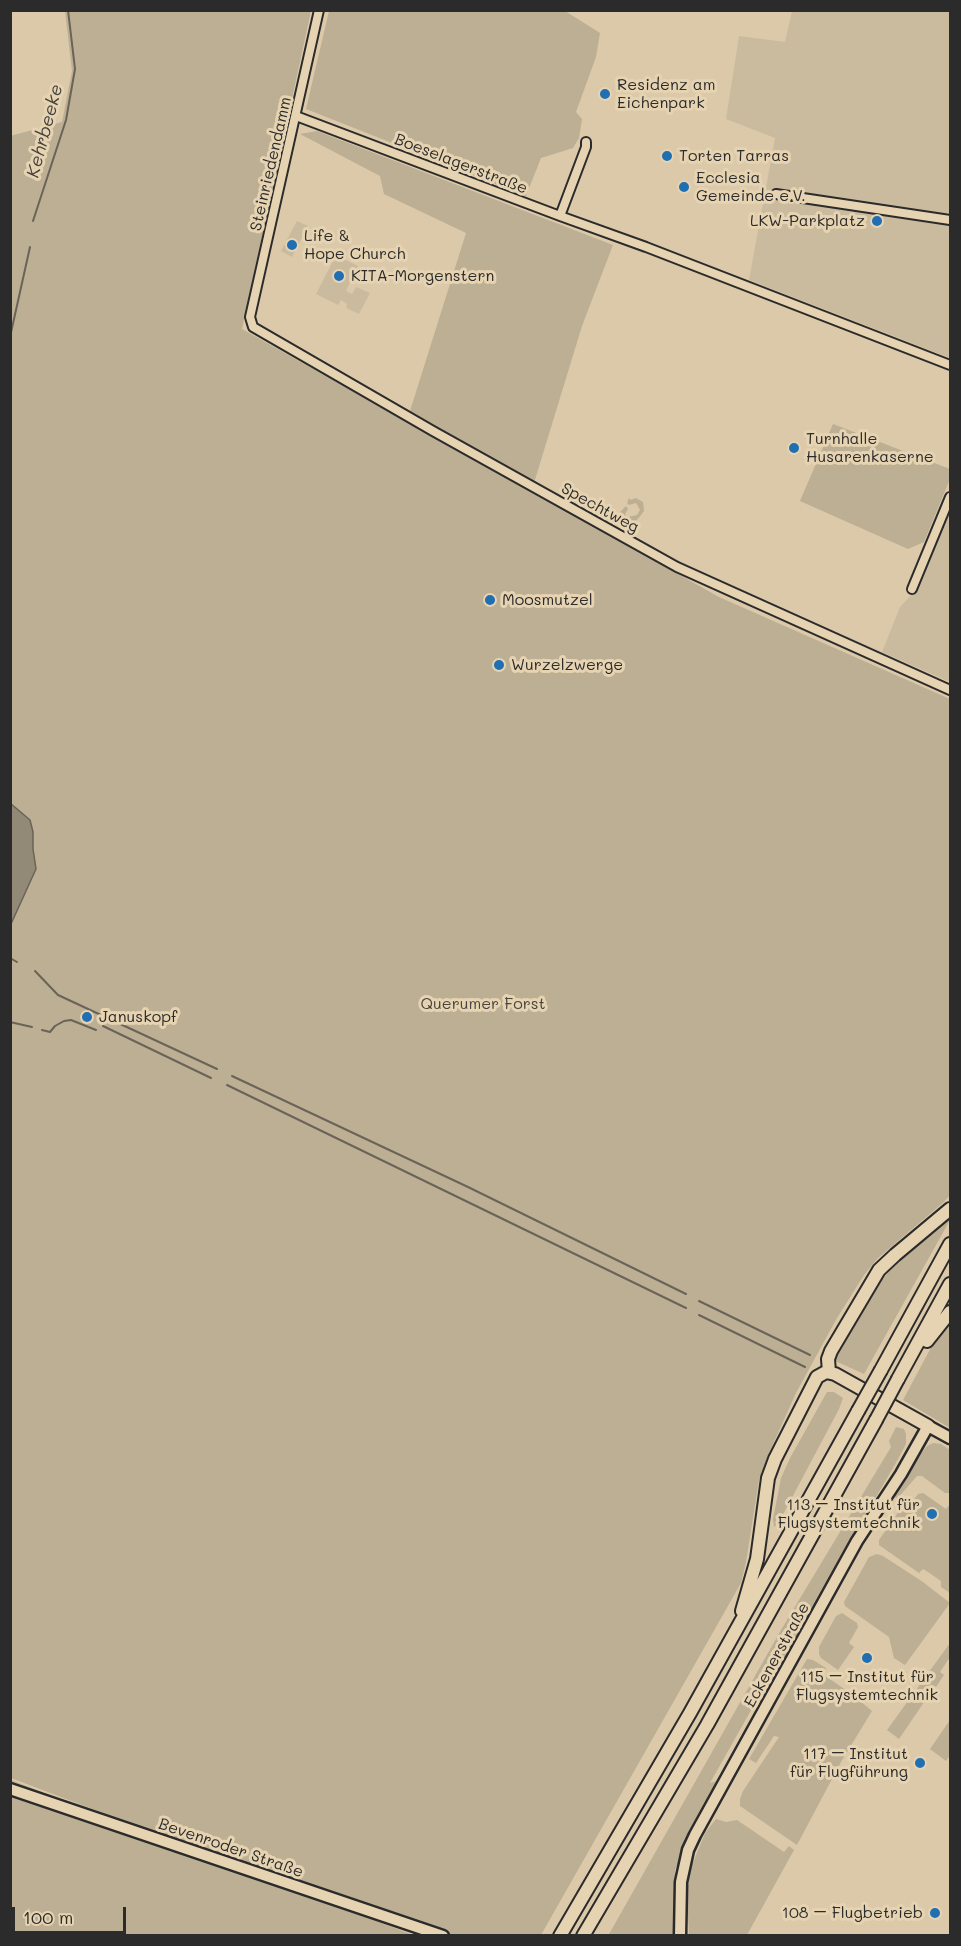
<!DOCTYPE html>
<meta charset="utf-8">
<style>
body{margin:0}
#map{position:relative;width:961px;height:1946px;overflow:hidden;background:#dbc9a9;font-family:Mali,sans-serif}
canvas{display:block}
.frame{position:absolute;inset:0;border:12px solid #2b2b2b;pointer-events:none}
.scale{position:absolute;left:12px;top:1907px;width:114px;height:27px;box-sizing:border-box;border:3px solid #2b2b2b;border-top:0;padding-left:8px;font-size:18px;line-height:21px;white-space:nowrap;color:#2b2b2b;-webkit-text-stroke:4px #e6d3b1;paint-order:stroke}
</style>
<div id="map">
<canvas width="961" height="1946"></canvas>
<div class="frame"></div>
<div class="scale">100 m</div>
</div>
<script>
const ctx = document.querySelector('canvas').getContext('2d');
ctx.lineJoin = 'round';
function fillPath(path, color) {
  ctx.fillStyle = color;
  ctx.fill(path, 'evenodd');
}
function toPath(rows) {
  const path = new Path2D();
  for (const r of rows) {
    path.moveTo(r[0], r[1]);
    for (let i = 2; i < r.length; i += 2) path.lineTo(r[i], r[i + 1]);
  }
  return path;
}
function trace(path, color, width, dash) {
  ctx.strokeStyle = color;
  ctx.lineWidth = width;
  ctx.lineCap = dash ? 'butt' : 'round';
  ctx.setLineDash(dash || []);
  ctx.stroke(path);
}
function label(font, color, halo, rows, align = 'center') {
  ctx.font = font + ' Mali,sans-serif';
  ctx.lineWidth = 6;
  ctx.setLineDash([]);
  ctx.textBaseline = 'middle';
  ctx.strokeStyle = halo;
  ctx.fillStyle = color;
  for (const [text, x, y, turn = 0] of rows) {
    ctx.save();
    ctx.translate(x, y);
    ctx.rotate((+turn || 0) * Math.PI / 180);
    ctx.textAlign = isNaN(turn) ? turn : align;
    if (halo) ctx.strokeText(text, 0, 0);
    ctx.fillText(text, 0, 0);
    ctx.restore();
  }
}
const built = toPath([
 [792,11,950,11,950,358,749,280,775,138,726,119,739,36,785,42],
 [297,221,308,226,292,257,281,251],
 [336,255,358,266,346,291,352,294,356,287,370,293,359,314,348,309,346,307,347,304,341,300,338,305,316,294],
 [950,507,950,682,882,652,900,607,915,591]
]);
const green = toPath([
 [65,11,311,11,242,329,719,597,950,699,950,1195,944,1202,878,1258,864,1275,837,1318,796,1393,769,1453,759,1480,746,1562,741,1583,541,1935,423,1935,11,1778,10,924,36,869,33,849,33,832,30,820,10,803,10,136,62,122,72,71],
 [329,11,565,11,600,33,596,57,576,112,582,119,579,138,573,148,541,158,526,196,306,109],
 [317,131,613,245,582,326,534,483,410,411,466,233,384,194,380,176,300,134],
 [833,424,950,469,950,479,924,542,908,549,800,501],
 [629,498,631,500,636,498,643,502,644,511,637,520,626,524,620,512,626,506,628,509,625,514,628,517,637,515,640,510,636,503,629,505,627,503],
 [950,1214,950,1220,864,1374,833,1360,871,1295,889,1271],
 [950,1312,950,1428,903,1400],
 [827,1392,834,1392,843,1398,839,1409,779,1522,774,1527,773,1519,781,1478,790,1458],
 [896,1427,904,1429,906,1434,906,1444,897,1461,835,1567,771,1684,762,1695,763,1689,710,1783,717,1781,717,1788,693,1828,675,1870,673,1935,608,1936,781,1630,888,1452,891,1447,889,1441],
 [933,1443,941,1444,950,1450,950,1493,945,1493,922,1476,917,1476,897,1499,894,1496,920,1455,927,1446],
 [923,1493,946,1509,950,1504,950,1593,941,1587,941,1581,928,1572,923,1569,919,1573,879,1545,879,1540,899,1511,907,1509,918,1494],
 [877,1554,883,1556,923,1582,950,1603,905,1665,894,1658,889,1637,845,1606,844,1602,869,1557],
 [842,1613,857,1623,858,1627,849,1643,854,1647,838,1670,821,1658,819,1654,819,1647,836,1616],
 [950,1643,950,1657,940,1672,944,1675,936,1687,935,1686,899,1739,887,1730],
 [807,1659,813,1660,826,1668,824,1675,853,1695,872,1711,841,1762,797,1845,740,1806,740,1799,743,1791,779,1737,774,1736,756,1763,749,1759],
 [950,1720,950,1755,946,1761,930,1749],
 [11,1780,413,1935,11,1935],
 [716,1819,726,1822,737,1820,784,1852,789,1846,794,1850,747,1935,689,1935,687,1896,690,1870,705,1833]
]);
const water = toPath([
 [10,803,30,820,33,832,33,849,36,869,11,924,10,803]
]);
const stream = toPath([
 [33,221,66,120,75,69,68,10],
 [10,337,30,247],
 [10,958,17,962],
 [35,971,58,995,217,1069],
 [10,1022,32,1027],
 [103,1026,211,1078],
 [42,1030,50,1032,55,1026,64,1021,71,1020,96,1030],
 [232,1076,468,1187,686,1294],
 [227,1085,686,1308],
 [699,1301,810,1355],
 [699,1315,805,1367]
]);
const minor = toPath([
 [319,10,250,317,253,327,433,431,677,567,950,690],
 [296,116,560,216,646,247,950,365],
 [776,194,950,220],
 [560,216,586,147,586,142],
 [912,589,950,497]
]);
const major = toPath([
 [10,1789,443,1936],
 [680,1936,681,1882,688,1850,695,1835,857,1541,901,1474,928,1426,950,1438]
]);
const highway = toPath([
 [927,1341,950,1312],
 [881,1370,950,1244],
 [829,1372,828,1359,831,1351,879,1270,895,1255,950,1209],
 [898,1379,950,1284],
 [742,1611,757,1559,768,1478,775,1459,817,1377,826,1372,835,1374,928,1426],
 [560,1936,690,1713,858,1411],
 [583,1936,707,1725,876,1420]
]);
const highwayBridge = toPath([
 [858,1411,881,1370],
 [876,1420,898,1379]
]);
const markers = [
 [605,94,6,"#1f6fb2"],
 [667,156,6,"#1f6fb2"],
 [684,187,6,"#1f6fb2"],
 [877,221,6,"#1f6fb2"],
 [292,245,6,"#1f6fb2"],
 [339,276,6,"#1f6fb2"],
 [794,448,6,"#1f6fb2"],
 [490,600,6,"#1f6fb2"],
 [499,665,6,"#1f6fb2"],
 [87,1017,6,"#1f6fb2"],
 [932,1514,6,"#1f6fb2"],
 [867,1658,6,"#1f6fb2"],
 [920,1763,6,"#1f6fb2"],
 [935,1913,6,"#1f6fb2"]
];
const poiNames = [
 ["Residenz am",617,85],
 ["Eichenpark",617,103],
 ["Torten Tarras",679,156],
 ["Ecclesia",696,178],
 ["Gemeinde e.V.",696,196],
 ["LKW-Parkplatz",865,221,"right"],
 ["Life &",304,236],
 ["Hope Church",304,254],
 ["KITA-Morgenstern",351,276],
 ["Turnhalle",806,439],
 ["Husarenkaserne",806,457],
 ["Moosmutzel",502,600],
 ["Wurzelzwerge",511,665],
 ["Januskopf",99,1017],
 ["113 – Institut für",920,1505,"right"],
 ["Flugsystemtechnik",920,1523,"right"],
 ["115 – Institut für",867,1677,"center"],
 ["Flugsystemtechnik",867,1695,"center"],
 ["117 – Institut",908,1754,"right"],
 ["für Flugführung",908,1772,"right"],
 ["108 – Flugbetrieb",923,1913,"right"]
];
const streetNames = [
 ["Steinriedendamm",271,164,-77],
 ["Boeselagerstraße",461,164,21],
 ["Spechtweg",600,508,29],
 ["Eckenerstraße",777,1655,-61],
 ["Bevenroder Straße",231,1848,19]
];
const parkNames = [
 ["Querumer Forst",483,1004]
];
const waterNames = [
 ["Kehrbeeke",45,131,-75]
];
fillPath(built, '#cbbb9e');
fillPath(green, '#bdaf94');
fillPath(water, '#928976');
trace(water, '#696358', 1.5);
trace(stream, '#696358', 2);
trace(minor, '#2b2b2b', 12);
trace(major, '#2b2b2b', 15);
trace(highway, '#2b2b2b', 16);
trace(minor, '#e6d3b1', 8);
trace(major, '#e6d3b1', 10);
trace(highway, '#e6d3b1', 12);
trace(highwayBridge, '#2b2b2b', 16, []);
trace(highwayBridge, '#e6d3b1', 12);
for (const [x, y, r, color] of markers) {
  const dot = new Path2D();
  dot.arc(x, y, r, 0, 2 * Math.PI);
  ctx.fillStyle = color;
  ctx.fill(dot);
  trace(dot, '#e6d3b1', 2);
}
label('16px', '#2b2b2b', '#e6d3b1', poiNames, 'left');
label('16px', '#2b2b2b', '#e6d3b1', streetNames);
label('16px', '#484540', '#e6d3b1', parkNames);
label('italic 18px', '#45423e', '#e6d3b1', waterNames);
</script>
